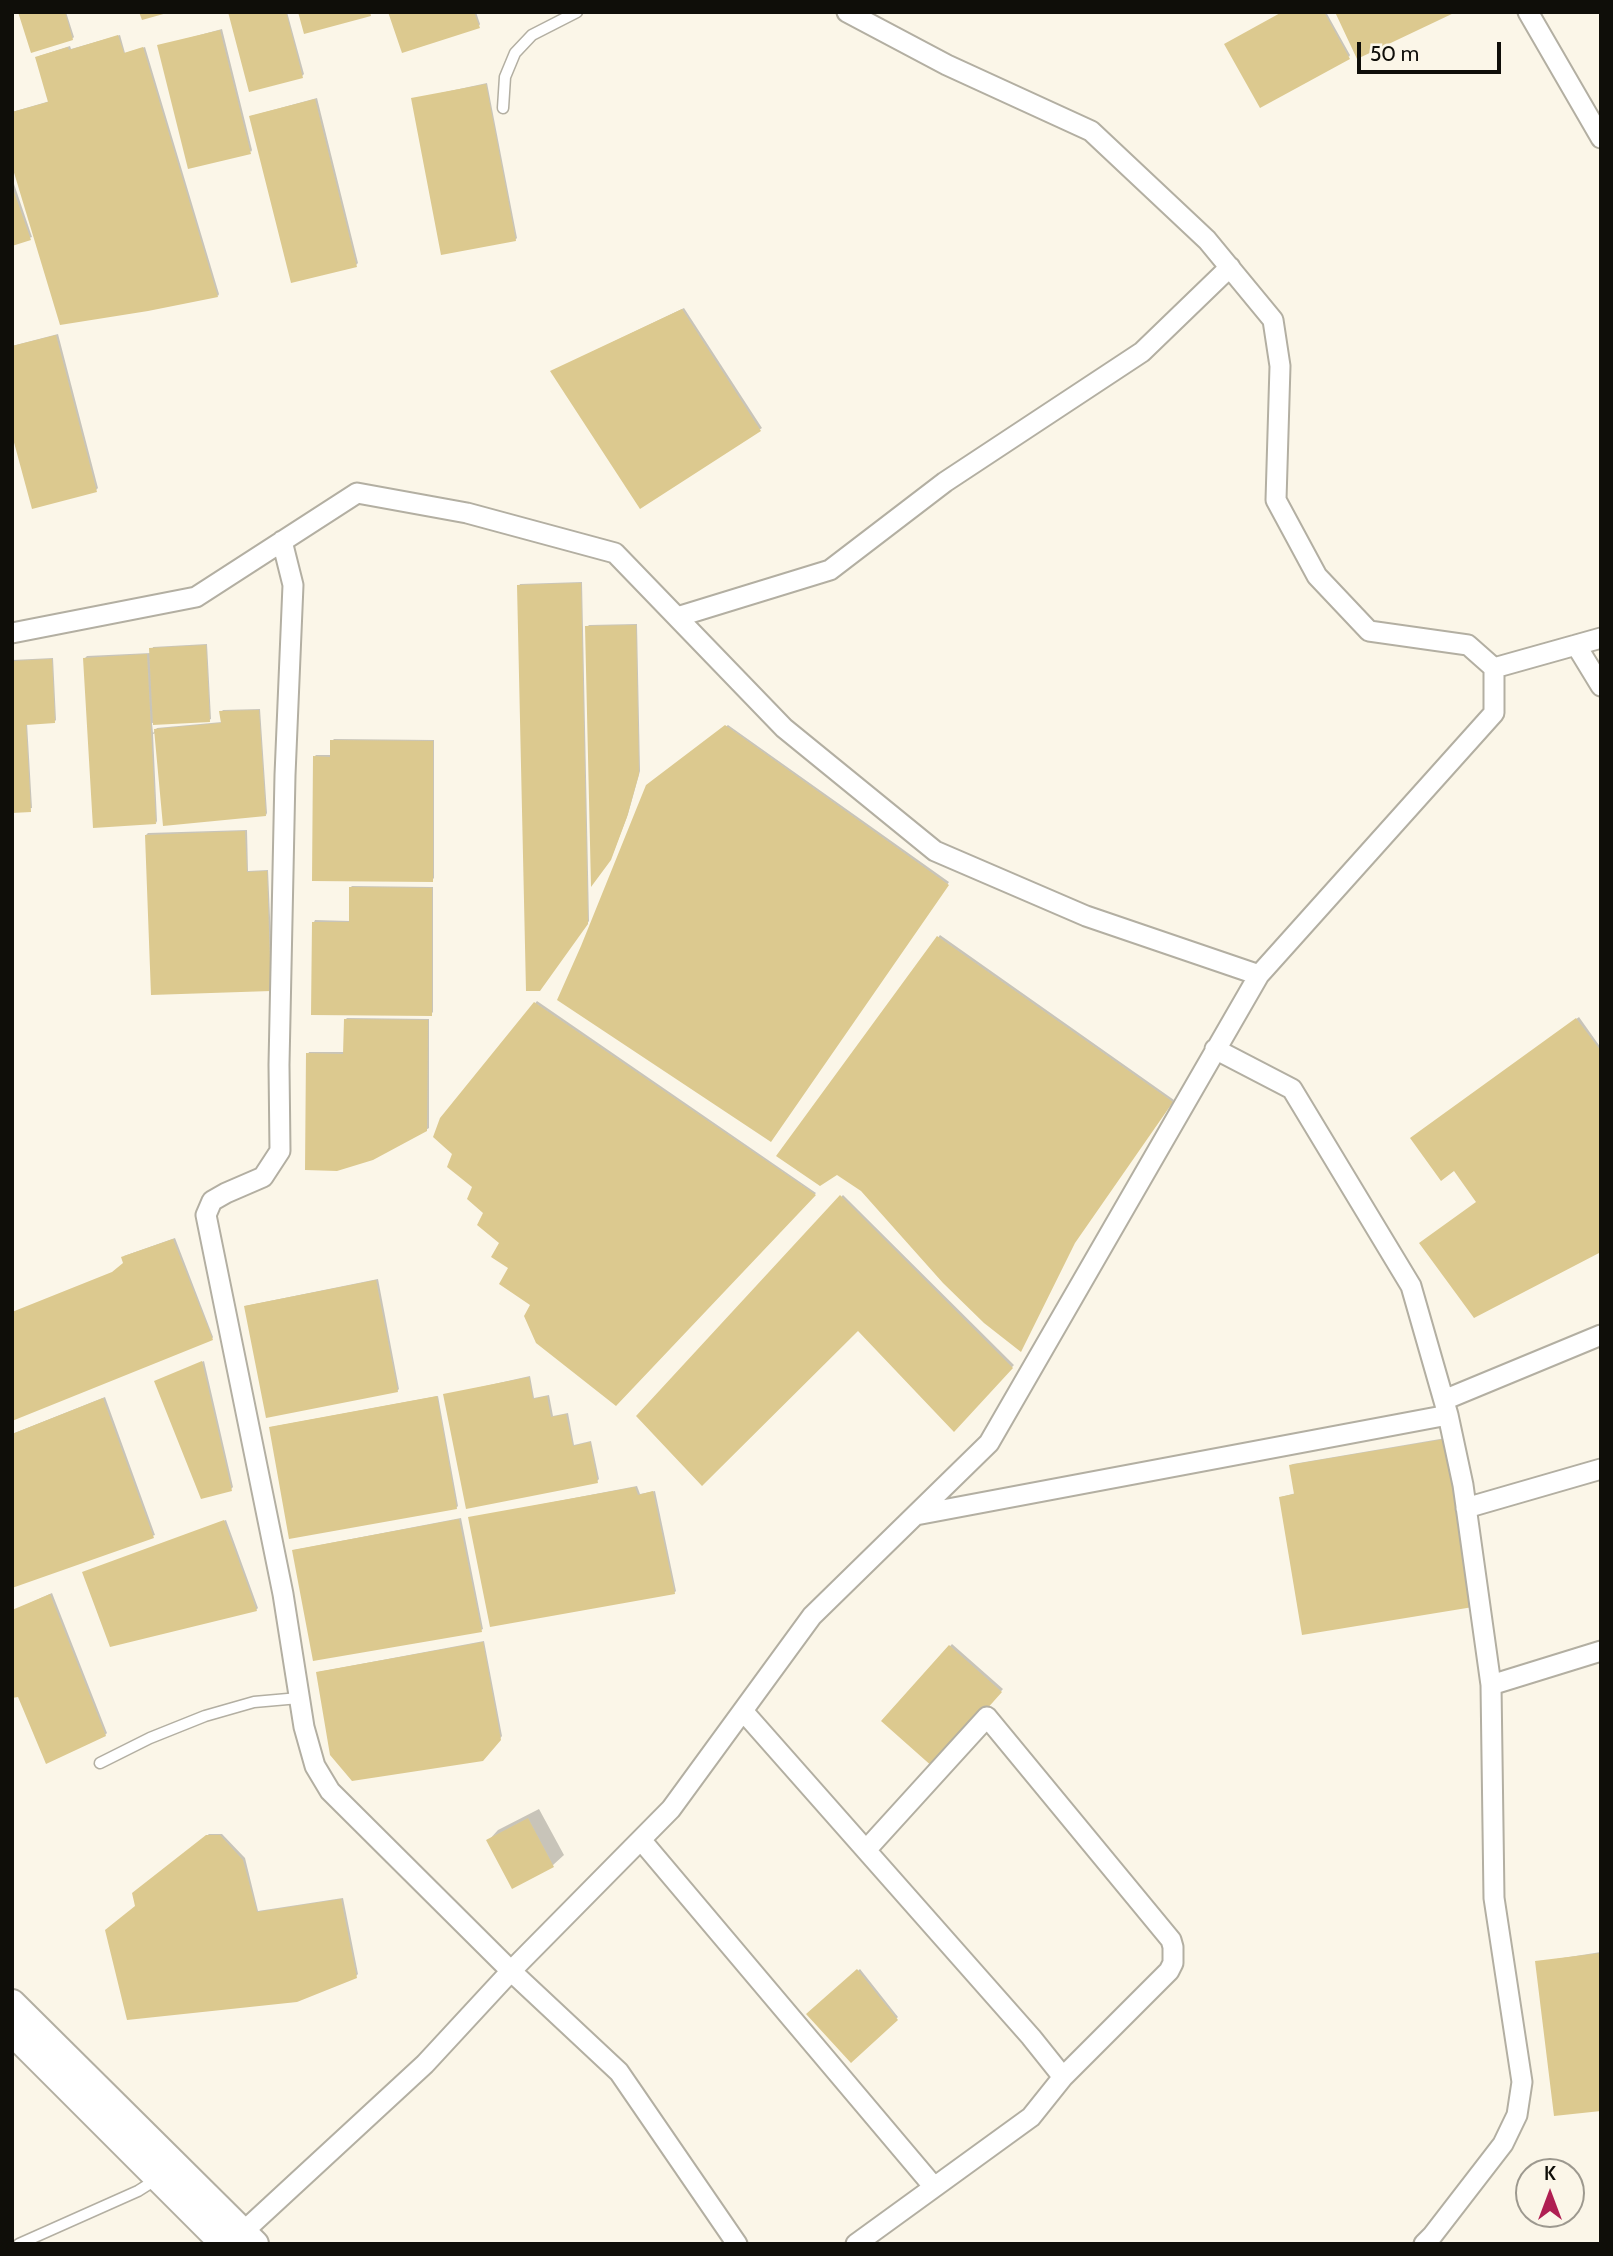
<!DOCTYPE html>
<style>
body{margin:0}
#map{position:relative;width:1613px;height:2256px;overflow:hidden;background:#fbf6e8;font-family:Cabin,sans-serif}
canvas{display:block}
.frame{position:absolute;inset:0;border:14px solid #0f0e09;pointer-events:none}
.north{position:absolute;left:1515px;top:2158px;width:70px;height:70px;box-sizing:border-box;background:#fbf6e8;border:2px solid #9d998f;border-radius:50%;rotate:0deg;font-size:19px;font-weight:700;line-height:28px;text-align:center;color:#0f0e09}
.north::after{content:'';display:block;margin:auto;width:24px;height:32px;background:#af1f52;clip-path:polygon(50% 0,100% 100%,50% 72%,0 100%)}
.scale{position:absolute;left:1357px;top:42px;width:144px;height:32px;box-sizing:border-box;border:4px solid #0f0e09;border-top:0;padding-left:9px;font-size:21px;line-height:24px;white-space:nowrap;color:#0f0e09;-webkit-text-stroke:5px #fbf6e8;paint-order:stroke}
</style>
<div id="map">
<canvas width="1613" height="2256"></canvas>
<div class="frame"></div>
<div class="north">K</div>
<div class="scale">50 m</div>
</div>
<script>
const ctx = document.querySelector('canvas').getContext('2d');
ctx.lineJoin = 'round';
function fillPath(path, color) {
  ctx.fillStyle = color;
  ctx.fill(path, 'evenodd');
}
function toPath(rows) {
  const path = new Path2D();
  for (const r of rows) {
    path.moveTo(r[0], r[1]);
    for (let i = 2; i < r.length; i += 2) path.lineTo(r[i], r[i + 1]);
  }
  return path;
}
function trace(path, color, width, dash) {
  ctx.strokeStyle = color;
  ctx.lineWidth = width;
  ctx.lineCap = dash ? 'butt' : 'round';
  ctx.setLineDash(dash || []);
  ctx.stroke(path);
}
const shadow = toPath([
 [20,12,66,12,74,37,72,39],
 [229,12,287,12,304,74,302,76],
 [390,12,476,12,480,24,479,26],
 [1283,12,1326,12,1350,55,1349,57],
 [222,29,252,150,251,152,159,46],
 [120,35,125,53,145,47,219,294,218,296,12,112,50,101,37,57,39,56,70,46,71,49],
 [487,83,517,238,515,240,413,99],
 [317,98,358,263,356,265,251,116],
 [12,178,32,237,12,244],
 [684,308,762,428,640,507,552,371],
 [58,334,98,488,96,490,12,428,12,346],
 [582,582,589,921,541,987,519,586,520,584],
 [637,624,640,771,628,814,612,856,587,627,589,625],
 [207,644,211,719,209,720,152,723,153,733,157,728,222,722,221,712,223,710,260,709,267,813,266,815,156,733,153,734,157,821,156,823,85,658,87,656,151,653,153,647],
 [53,658,56,720,55,721,27,723,32,808,12,811,12,660],
 [728,725,949,882,773,1138,650,784],
 [334,739,434,740,434,878,432,880,314,757,316,755,332,755,332,741],
 [247,830,248,871,268,870,273,987,271,989,146,835,148,833],
 [352,886,433,887,433,1012,431,1014,314,922,315,920,350,921,350,888],
 [940,935,1174,1100,1076,1239,1021,1350,862,1189,837,1173,778,1156],
 [537,1001,816,1193,616,1403,533,1305,510,1267,502,1242,485,1213,474,1187,454,1153,442,1119],
 [1579,1017,1601,1048,1601,1250,1478,1202,1454,1169,1414,1137],
 [347,1018,429,1019,429,1128,426,1130,308,1054,309,1052,345,1052,345,1020],
 [843,1195,1014,1365,954,1429,858,1329,638,1416],
 [175,1238,213,1337,212,1339,116,1271,125,1263,124,1256],
 [378,1279,399,1389,397,1391,245,1306],
 [204,1361,233,1487,231,1489,156,1381],
 [530,1376,534,1398,549,1395,553,1416,568,1413,574,1445,591,1441,599,1479,597,1481,445,1395],
 [438,1396,458,1506,456,1508,271,1427],
 [105,1397,155,1535,12,1586,12,1434],
 [1446,1438,1474,1603,1281,1497,1296,1493,1291,1465,1293,1464],
 [637,1486,640,1494,655,1491,676,1591,674,1593,470,1518],
 [461,1518,483,1629,481,1630,294,1550],
 [226,1520,258,1608,256,1610,85,1572],
 [52,1593,107,1733,105,1735,12,1611],
 [484,1641,502,1736,485,1757,318,1672],
 [952,1644,1003,1689,934,1766,883,1721],
 [539,1809,564,1855,553,1865,513,1887,488,1841,498,1830],
 [209,1834,222,1834,245,1858,258,1911,343,1898,358,1974,356,1976,136,1906,136,1891],
 [1601,1952,1601,2109,1537,1962],
 [860,1969,898,2017,851,2060,808,2014]
]);
const building = toPath([
 [18,12,65,12,73,40,31,53],
 [139,12,167,12,167,13,142,20],
 [228,12,286,12,303,78,249,92],
 [298,12,370,12,371,16,304,34],
 [388,12,474,12,480,28,402,53],
 [1282,12,1324,12,1350,59,1260,108,1224,44],
 [1335,12,1456,12,1357,59],
 [220,30,251,154,188,169,157,45],
 [118,35,124,53,143,47,218,297,148,311,60,325,12,166,12,112,48,102,35,57,68,47,69,50],
 [486,84,516,241,441,255,411,98],
 [315,99,357,267,291,283,249,116],
 [12,186,31,240,12,246],
 [682,309,761,431,640,509,550,371],
 [56,335,97,492,32,509,12,435,12,346],
 [581,583,588,924,540,991,526,991,517,585],
 [636,625,639,774,627,817,611,860,591,887,585,626],
 [206,645,210,722,153,725,149,648],
 [147,654,156,824,93,828,83,658],
 [52,659,55,723,26,725,31,812,12,813,12,661],
 [259,710,266,816,163,826,154,729,221,723,219,711],
 [725,725,949,885,771,1142,557,1000,581,946,646,785],
 [330,740,433,741,433,882,312,881,313,756,330,757],
 [245,831,247,872,267,871,271,991,151,995,145,835],
 [349,887,432,888,432,1016,311,1015,312,922,349,922],
 [937,936,1173,1102,1075,1243,1021,1352,984,1323,943,1283,861,1191,837,1175,820,1186,776,1156],
 [534,1002,816,1195,616,1406,536,1343,524,1316,530,1305,499,1284,508,1268,491,1257,499,1243,477,1225,483,1213,467,1199,472,1187,447,1167,452,1154,433,1137,440,1118],
 [1576,1018,1601,1051,1601,1252,1474,1318,1419,1243,1476,1202,1454,1171,1441,1181,1410,1138],
 [344,1019,428,1020,427,1131,373,1160,337,1171,305,1170,306,1053,343,1054],
 [840,1195,1013,1368,954,1432,858,1331,702,1486,636,1416],
 [173,1239,213,1340,12,1421,12,1312,112,1272,123,1263,121,1257],
 [376,1280,398,1392,266,1418,244,1306],
 [202,1361,232,1491,201,1499,154,1381],
 [529,1377,533,1399,547,1396,551,1417,566,1414,573,1446,590,1442,598,1483,466,1509,443,1394],
 [437,1396,457,1509,289,1539,269,1427],
 [103,1398,154,1538,12,1588,12,1434],
 [1445,1439,1473,1607,1302,1635,1279,1497,1294,1494,1289,1465],
 [635,1487,638,1495,653,1491,675,1594,490,1627,468,1517],
 [459,1519,482,1632,313,1661,292,1550],
 [224,1520,257,1611,110,1647,82,1572],
 [50,1594,106,1736,46,1764,18,1697,12,1698,12,1610],
 [483,1642,501,1740,483,1761,352,1781,330,1755,316,1672],
 [949,1645,1002,1692,934,1768,881,1721],
 [528,1818,554,1867,512,1889,486,1840],
 [206,1835,220,1835,243,1860,257,1912,341,1899,357,1978,297,2002,127,2020,105,1930,135,1906,132,1893],
 [1601,1953,1601,2111,1554,2116,1535,1961],
 [857,1969,898,2020,851,2063,806,2014]
]);
const lane = toPath([
 [503,108,505,77,515,53,532,35,577,12],
 [100,1763,150,1738,205,1716,254,1702,299,1698],
 [19,2244,138,2191,157,2179]
]);
const street = toPath([
 [847,12,947,65,1091,131,1207,240,1273,320,1280,366,1276,500,1317,576,1369,631,1468,645,1494,668,1494,713,1259,975],
 [1528,12,1601,138],
 [282,541,293,585,285,775,279,1065,280,1151,263,1177,226,1193,212,1201,206,1215,283,1594,304,1727,315,1766,330,1791,511,1971,619,2072,737,2244],
 [677,617,830,570,945,482,1142,352,1230,267],
 [12,633,196,597,357,493,467,513,615,553,784,728,935,851,1086,916,1259,975,989,1443,812,1616,671,1809,511,1971,425,2064,243,2232],
 [1576,645,1601,686],
 [1494,668,1601,638],
 [1215,1049,1292,1089,1411,1286,1448,1415,1463,1485,1491,1685,1494,1898,1522,2082,1517,2115,1503,2144,1432,2236,1424,2244],
 [1444,1400,1601,1335],
 [1466,1508,1601,1469],
 [916,1515,1448,1415],
 [1491,1685,1601,1651],
 [743,1711,1031,2037,1063,2077,1031,2117,856,2244],
 [641,1840,934,2187],
 [866,1850,987,1717,1171,1940,1173,1947,1173,1963,1169,1971,1063,2077]
]);
const secondary = toPath([
 [12,2003,255,2244],
 [12,2032,224,2244]
]);
fillPath(shadow, '#0003');
fillPath(building, '#dcc98f');
trace(lane, '#b3afa2', 13);
trace(street, '#b3afa2', 23);
trace(secondary, '#b3afa2', 30);
trace(lane, '#fff', 10);
trace(street, '#fff', 19);
trace(secondary, '#fff', 26);
</script>
